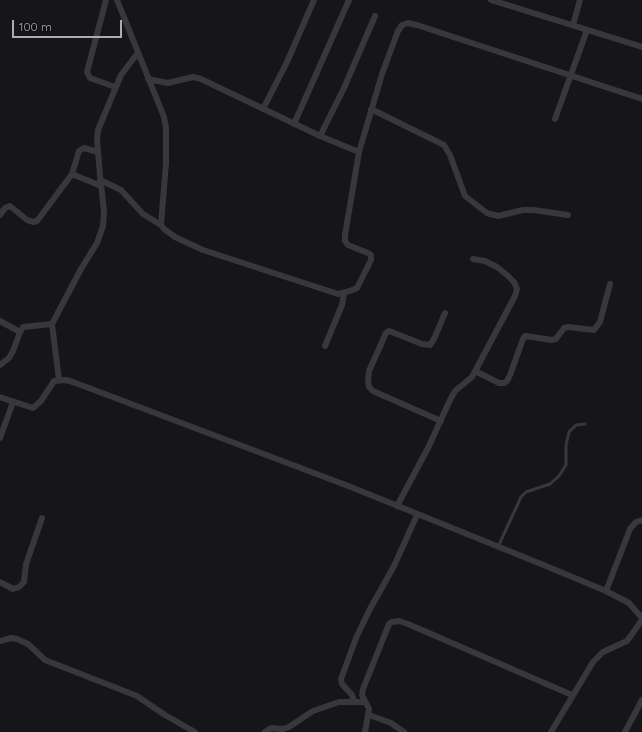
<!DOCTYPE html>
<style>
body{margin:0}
#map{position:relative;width:642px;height:732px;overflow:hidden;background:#161618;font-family:Quicksand,sans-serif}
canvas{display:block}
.scale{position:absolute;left:12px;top:20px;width:110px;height:18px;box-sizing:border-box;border:2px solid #a8adb8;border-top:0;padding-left:5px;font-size:12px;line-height:14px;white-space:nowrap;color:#a8adb8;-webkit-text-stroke:3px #111113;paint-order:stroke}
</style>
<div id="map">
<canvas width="642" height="732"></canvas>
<div class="scale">100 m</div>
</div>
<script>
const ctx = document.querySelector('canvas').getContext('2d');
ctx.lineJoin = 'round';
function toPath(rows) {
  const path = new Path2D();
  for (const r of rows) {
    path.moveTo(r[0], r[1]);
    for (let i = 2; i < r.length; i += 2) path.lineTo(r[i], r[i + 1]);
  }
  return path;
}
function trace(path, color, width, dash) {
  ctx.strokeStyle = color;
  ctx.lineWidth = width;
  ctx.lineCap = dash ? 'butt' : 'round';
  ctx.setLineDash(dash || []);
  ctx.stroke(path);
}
const lane = toPath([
 [498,547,521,497,526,492,550,484,559,476,566,465,566,445,569,432,576,425,585,424]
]);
const street = toPath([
 [106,0,87,72,90,78,115,87],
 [117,0,164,117,166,128,166,163,161,225,164,229,175,237,203,250,338,294,350,291,357,288,371,260,371,255,368,253,348,245,345,241,345,235,359,152,382,74,398,31,402,25,408,23,417,25,642,99],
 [491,0,642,47],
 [573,25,580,0],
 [148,79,168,83,193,77,201,79,320,136,359,152],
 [263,109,287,62,314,0],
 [371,109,444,145,450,155,465,196,487,213,498,216,523,210,533,210,568,215],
 [555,119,587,30],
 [294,124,349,0],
 [320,136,344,88,375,16],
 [72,174,101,186],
 [100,180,121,190,143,214,161,225],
 [0,215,5,208,10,206,27,220,34,222,37,221,72,174,79,151,84,148,98,152],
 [0,321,20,332],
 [325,346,342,305,344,293],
 [0,365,9,358,13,351,20,332,23,327,52,324],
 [475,371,499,383,504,383,507,381,510,375,523,339,525,336,552,340,556,339,564,328,568,327,594,330,600,322,610,284],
 [59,380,52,324,81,269,97,243,103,226,104,211,100,175,97,139,98,130,121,75,137,54],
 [0,397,33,408,41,401,54,381,66,380,73,382,351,487,546,566,606,591,629,603,642,618],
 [441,421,373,391,369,387,368,381,369,371,386,333,389,331,422,344,430,345,434,339,445,313],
 [0,438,13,402],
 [397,506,428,448,450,400,455,391,472,377,515,296,517,289,514,282,507,275,497,267,485,261,473,259],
 [0,582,13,589,19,587,24,582,26,564,42,518],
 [606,591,630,529,636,522,642,520],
 [0,641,11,638,17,639,28,644,45,660,137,696,165,715,195,732],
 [354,701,352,695,342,684,341,679,356,638,370,609,394,566,417,515],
 [369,715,391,723,404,732],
 [265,732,271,728,283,729,289,727,313,711,339,702,365,702],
 [365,732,369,709,362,695,363,689,389,624,392,622,399,621,408,624,572,695],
 [551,732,593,662,603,652,627,641,642,620],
 [625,732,642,700]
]);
trace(lane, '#37383d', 3);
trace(street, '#37383d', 6);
</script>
